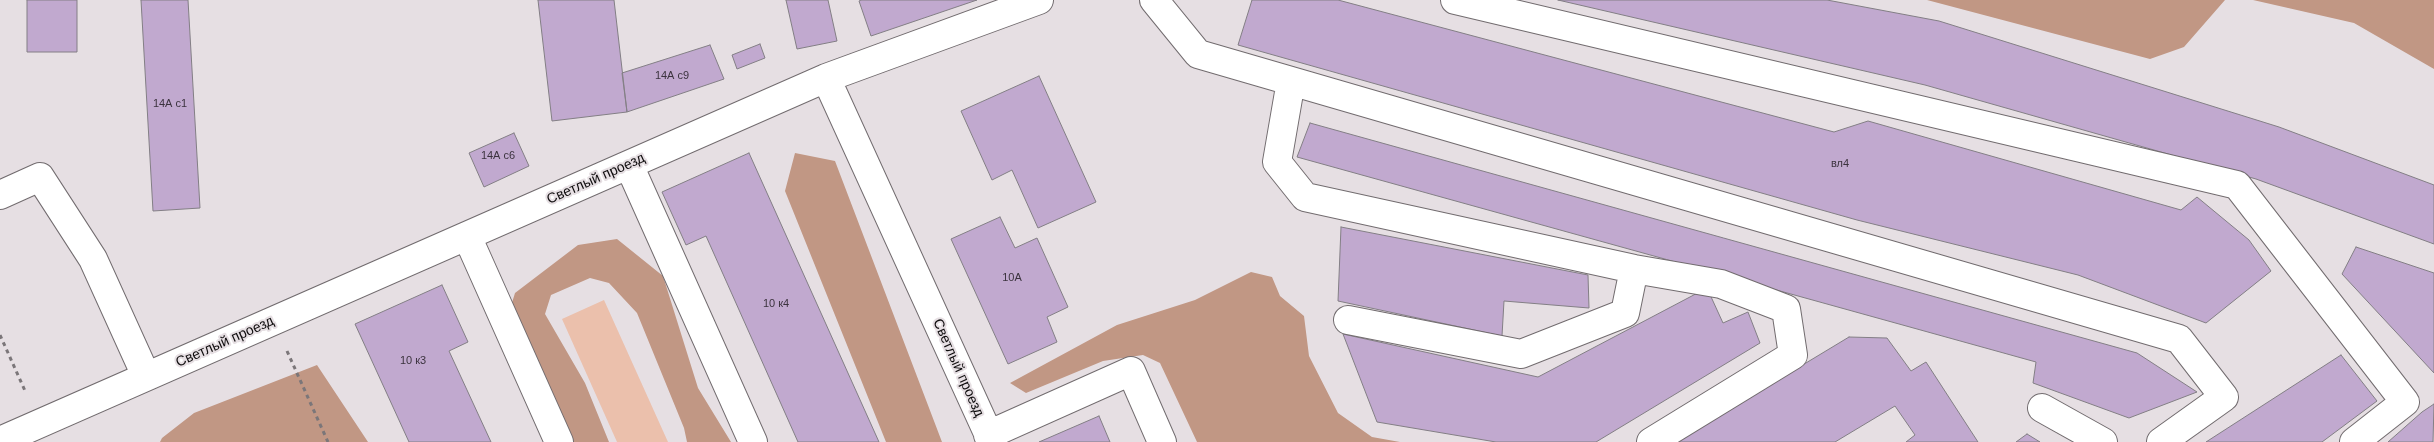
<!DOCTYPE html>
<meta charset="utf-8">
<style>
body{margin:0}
canvas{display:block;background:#e6dfe3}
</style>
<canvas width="2434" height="442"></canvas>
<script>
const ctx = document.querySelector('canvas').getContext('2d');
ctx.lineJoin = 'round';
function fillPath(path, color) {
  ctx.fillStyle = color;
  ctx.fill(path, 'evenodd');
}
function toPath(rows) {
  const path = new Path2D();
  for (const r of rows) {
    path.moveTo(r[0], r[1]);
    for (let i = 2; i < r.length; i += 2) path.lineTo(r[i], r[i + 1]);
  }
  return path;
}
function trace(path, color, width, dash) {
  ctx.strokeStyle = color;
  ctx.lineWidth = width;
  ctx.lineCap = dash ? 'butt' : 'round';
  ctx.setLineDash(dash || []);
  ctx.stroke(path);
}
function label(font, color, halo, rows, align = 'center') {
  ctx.font = font + ' Arial,sans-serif';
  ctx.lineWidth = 4;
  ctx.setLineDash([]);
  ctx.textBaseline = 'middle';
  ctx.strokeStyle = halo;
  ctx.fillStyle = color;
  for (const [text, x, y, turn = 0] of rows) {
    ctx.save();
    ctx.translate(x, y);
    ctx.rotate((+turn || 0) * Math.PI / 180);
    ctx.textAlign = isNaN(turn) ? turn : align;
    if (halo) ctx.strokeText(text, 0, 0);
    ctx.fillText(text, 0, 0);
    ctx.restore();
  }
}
const green = toPath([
 [604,300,668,442,617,442,562,319]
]);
const forest = toPath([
 [1927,0,2225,0,2184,47,2150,59],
 [2253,0,2434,0,2434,69,2354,23],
 [795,153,835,161,942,442,886,442,785,191],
 [617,239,663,276,698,388,731,442,687,442,684,428,637,313,609,283,590,278,551,295,545,314,585,383,609,442,546,442,503,332,515,293,578,245],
 [1251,272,1272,277,1280,296,1304,316,1309,356,1338,413,1372,437,1400,442,1197,442,1160,363,1143,355,1103,361,1026,393,1010,383,1117,325,1195,300],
 [317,365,368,442,160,442,162,438,194,413]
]);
const building = toPath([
 [27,0,77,0,77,52,27,52,27,0],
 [141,0,188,0,200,208,153,211,141,0],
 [538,0,614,0,627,112,552,121,538,0],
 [786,0,828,0,837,41,797,49,786,0],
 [861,0,977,0,871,36,859,1,861,0],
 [1252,0,1338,0,1834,132,1868,121,2181,210,2197,197,2249,240,2271,271,2206,323,2078,275,1857,220,1238,45,1252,0],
 [1558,0,1827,0,1939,21,2279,127,2434,185,2434,244,2256,179,1925,85,1558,0],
 [760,44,765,58,737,69,732,55,760,44],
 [710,45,724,79,627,112,622,73,710,45],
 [1039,76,1096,202,1038,228,1012,170,992,180,961,111,1039,76],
 [1310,123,2137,353,2197,392,2129,418,2033,383,2036,362,1297,157,1310,123],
 [514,133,529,166,484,187,469,153,514,133],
 [749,153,879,442,798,442,706,236,686,245,662,192,749,153],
 [1000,217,1015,248,1037,238,1068,307,1047,317,1057,342,1008,364,951,239,1000,217],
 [1341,227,1588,275,1589,308,1504,301,1502,336,1338,301,1341,227],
 [2356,247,2434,273,2434,373,2342,274,2356,247],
 [442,285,468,342,449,351,491,442,409,442,355,324,442,285],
 [1707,288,1723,323,1748,312,1760,343,1596,442,1496,442,1377,422,1343,334,1538,377,1707,288],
 [1849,337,1887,338,1911,371,1926,362,1978,442,1906,442,1915,435,1895,406,1835,442,1675,442,1849,337],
 [2341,355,2377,401,2322,442,2206,442,2341,355],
 [2434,404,2433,442,2388,442,2422,412,2434,404],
 [1099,416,1110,442,1039,442,1099,416],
 [2027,434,2040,442,2016,442,2027,434]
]);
const path = toPath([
 [0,335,26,393],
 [287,351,328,442]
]);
const minor = toPath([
 [1154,0,1198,54,2179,339,2224,397,2161,442],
 [1455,0,2237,185,2405,402,2354,442],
 [826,78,1039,0],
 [1291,81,1277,162,1305,197,1634,269,1721,284,1786,309,1793,355,1651,442],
 [629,165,753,442],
 [0,195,40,177,93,259,146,376],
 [467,236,559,442],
 [1348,320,1521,354,1625,313,1634,269],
 [2042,408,2103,442],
 [988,435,1131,371,1162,442],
 [0,441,826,78,992,442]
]);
const numberNames = [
 ["14А с9",672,76],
 ["14А с1",170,104],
 ["14А с6",498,156],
 ["вл4",1840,164],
 ["10А",1012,278],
 ["10 к4",776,304],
 ["10 к3",413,361]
];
const streetNames = [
 ["Светлый проезд",596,179,-24],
 ["Светлый проезд",225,342,-24],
 ["Светлый проезд",958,368,66]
];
fillPath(green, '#ebc0ac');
fillPath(forest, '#c19784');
fillPath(building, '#c1a9cf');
trace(building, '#837f85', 1);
trace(minor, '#726c6f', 30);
trace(path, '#7b7679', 3, [4, 4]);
trace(minor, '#fff', 28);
label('11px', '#3b333e', null, numberNames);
label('14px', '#0e0c0d', '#e6dfe3', streetNames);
</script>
